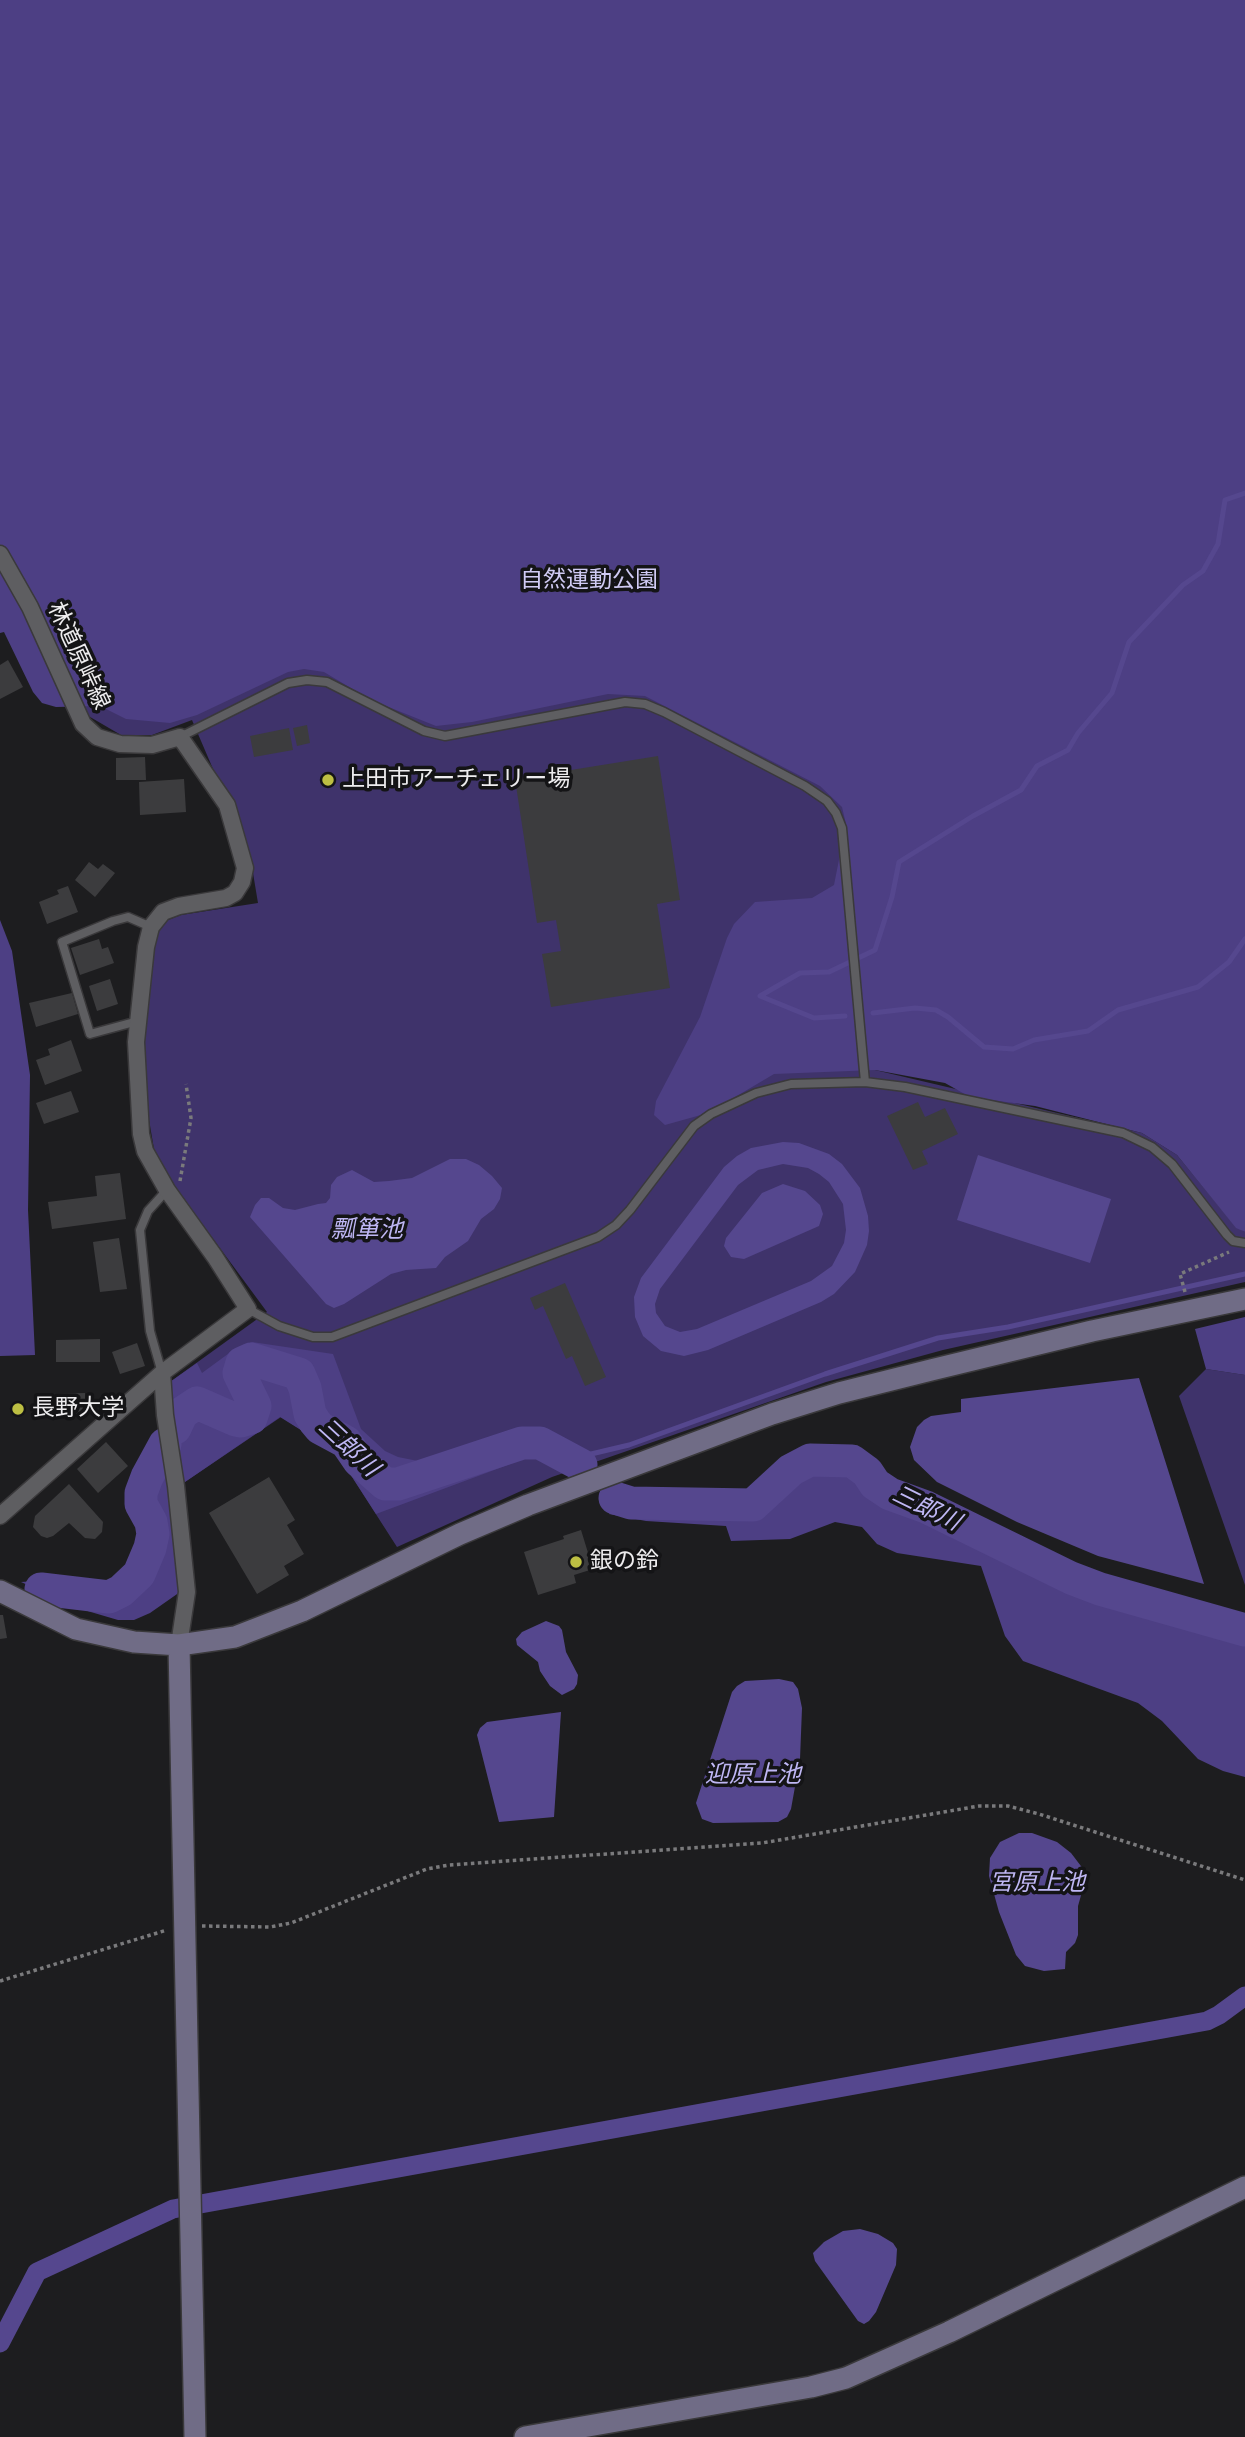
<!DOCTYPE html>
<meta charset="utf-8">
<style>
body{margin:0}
canvas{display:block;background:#1d1d1f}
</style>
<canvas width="1245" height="2437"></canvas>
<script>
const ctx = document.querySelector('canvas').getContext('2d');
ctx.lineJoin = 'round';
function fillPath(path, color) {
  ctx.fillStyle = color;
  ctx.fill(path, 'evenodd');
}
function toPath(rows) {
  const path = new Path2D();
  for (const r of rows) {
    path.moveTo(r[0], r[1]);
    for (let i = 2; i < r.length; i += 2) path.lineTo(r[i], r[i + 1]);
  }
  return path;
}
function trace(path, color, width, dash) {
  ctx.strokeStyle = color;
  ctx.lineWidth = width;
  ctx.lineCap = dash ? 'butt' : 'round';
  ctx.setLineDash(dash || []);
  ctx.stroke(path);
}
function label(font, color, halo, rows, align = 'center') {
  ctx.font = font + ' "Space Grotesk","Noto Sans JP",sans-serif';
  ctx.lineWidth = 7;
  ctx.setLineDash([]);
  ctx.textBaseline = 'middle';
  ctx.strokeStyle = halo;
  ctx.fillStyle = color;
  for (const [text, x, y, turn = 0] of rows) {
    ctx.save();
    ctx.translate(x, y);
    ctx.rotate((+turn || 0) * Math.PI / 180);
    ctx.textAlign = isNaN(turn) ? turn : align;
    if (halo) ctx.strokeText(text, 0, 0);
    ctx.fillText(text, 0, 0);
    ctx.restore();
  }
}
const green = toPath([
 [1245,288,875,1070,1142,1133,1177,1155,1236,1227,1245,1232,1245,1282,943,1350,826,1382,552,1477,397,1547,336,1452,281,1417,182,1484,170,1382,267,1312,166,1175,154,1149,148,1114,144,1042,155,946,158,931,168,920,181,915,258,903,250,855,192,720,152,735,121,735,85,714,34,588],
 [1206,1369,1245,1375,1245,1585,1179,1396]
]);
const forest = toPath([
 [0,0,1245,0,1245,1232,1236,1228,1177,1155,1142,1133,1035,1106,970,1097,945,1083,875,1070,774,1074,708,1113,665,1125,654,1115,656,1101,700,1017,727,938,734,924,755,902,812,898,834,885,846,824,842,807,820,786,645,696,608,694,472,722,436,726,371,700,324,672,304,669,288,672,197,715,170,723,126,719,100,706,56,707,42,703,33,692,4,632,0,633],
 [0,920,12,951,30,1075,28,1210,35,1355,0,1356],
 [1245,1317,1245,1375,1206,1369,1195,1329],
 [252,1342,333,1354,361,1429,385,1451,398,1457,418,1461,504,1443,513,1463,376,1514,336,1452,280,1417,182,1484,171,1426,170,1382,197,1363,202,1373,232,1351],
 [162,1434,172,1488,180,1592,150,1613,134,1620,118,1620,84,1610,21,1582,67,1579,110,1587,121,1583,140,1559,144,1550,128,1503,130,1494,133,1484],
 [835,1453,853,1457,870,1467,879,1479,1070,1570,1165,1603,1245,1623,1245,1777,1223,1771,1198,1759,1162,1721,1138,1703,1023,1661,1005,1636,981,1566,897,1553,877,1544,862,1527,835,1522,790,1539,731,1541,726,1526,646,1521,609,1514,624,1494,683,1498,751,1499,777,1479,790,1464,812,1454]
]);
const water = toPath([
 [783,1142,799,1143,829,1154,842,1164,860,1188,868,1216,869,1231,867,1245,855,1272,834,1294,821,1302,708,1350,684,1356,661,1351,643,1336,635,1317,634,1297,641,1278,724,1167,737,1156,751,1148],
 [783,1164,808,1168,819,1174,829,1182,843,1204,846,1230,844,1243,832,1266,811,1281,697,1329,680,1332,665,1326,656,1313,655,1304,660,1289,738,1185,758,1170],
 [978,1155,1111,1199,1090,1263,957,1220],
 [450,1159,466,1159,479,1165,492,1176,502,1188,500,1199,494,1209,481,1219,468,1241,445,1257,436,1268,406,1270,391,1274,344,1304,334,1308,326,1304,250,1217,255,1205,261,1198,269,1198,283,1208,295,1210,318,1204,326,1203,330,1198,331,1185,337,1177,352,1170,374,1182,389,1181,412,1178],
 [783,1184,805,1191,820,1205,823,1214,819,1226,744,1259,731,1257,724,1246,726,1238,762,1193],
 [1139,1378,1204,1584,1098,1556,1017,1522,937,1482,914,1460,910,1447,917,1427,924,1420,931,1416,961,1412,961,1399],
 [546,1621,559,1626,562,1630,566,1652,578,1675,577,1684,574,1689,562,1695,550,1686,540,1671,538,1662,517,1645,516,1639,522,1632],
 [779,1679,793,1682,798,1689,802,1708,800,1759,791,1809,787,1817,778,1822,713,1823,702,1819,696,1803,732,1692,737,1686,745,1681],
 [561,1712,554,1817,499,1822,477,1735,480,1728,487,1722],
 [1019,1833,1032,1833,1057,1842,1071,1853,1087,1874,1078,1906,1078,1935,1075,1943,1066,1952,1065,1969,1044,1971,1025,1966,1016,1955,999,1912,989,1876,990,1858,1000,1842],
 [860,2229,878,2234,893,2243,897,2249,896,2265,876,2312,869,2321,864,2324,858,2321,815,2261,813,2253,824,2242,843,2231]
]);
const stream = toPath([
 [760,996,800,973,829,972,875,950,892,897,899,862,973,816,1021,790,1037,766,1068,750,1078,733,1112,693,1129,642,1183,585,1203,571,1218,544,1225,500,1245,493],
 [760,996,814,1018,845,1016],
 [873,1013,915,1008,936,1010,948,1017,984,1047,1013,1049,1034,1040,1088,1031,1118,1010,1198,987,1229,962,1245,939],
 [570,1459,629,1445,825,1374,938,1338,1008,1327,1245,1274]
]);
const canal = toPath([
 [0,2343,37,2272,173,2209,1207,2021,1219,2015,1245,1996]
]);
const river = toPath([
 [175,1428,182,1413,197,1403,236,1420,241,1421,251,1418,255,1406,239,1373,242,1363,251,1359,299,1374,305,1388,310,1414,315,1422,320,1428,346,1442,359,1461,385,1484,398,1484,522,1443,540,1443,581,1465],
 [615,1498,631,1503,753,1505,791,1470,810,1460,852,1461,867,1472,875,1484,890,1494,926,1507,1071,1578,1100,1589,1245,1630],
 [41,1589,109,1597,121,1591,139,1574,150,1548,153,1534,151,1522,141,1504,141,1493,147,1477,165,1444]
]);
const building = toPath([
 [8,660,23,687,0,699,0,665],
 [307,725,310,743,297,746,293,728],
 [289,728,293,750,254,757,250,736],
 [658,756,680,900,657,904,670,988,551,1007,542,954,561,951,556,920,537,923,515,779],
 [145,757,146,780,116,780,116,758],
 [184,779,186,812,140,815,139,782],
 [89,862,98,869,103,864,115,873,95,897,75,880],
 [68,886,78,912,47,924,39,902,59,894,57,890],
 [99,939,102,949,108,947,114,963,80,975,71,948],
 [110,979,118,1004,97,1011,89,986],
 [72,993,78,1014,36,1027,29,1003],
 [71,1040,82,1071,45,1085,36,1060,50,1055,48,1049],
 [71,1091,79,1112,44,1124,36,1103],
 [918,1102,925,1117,945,1108,958,1134,922,1151,928,1164,913,1170,887,1116],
 [120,1173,126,1219,52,1229,48,1202,97,1196,95,1176],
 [119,1238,127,1289,100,1292,93,1242],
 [565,1283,606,1377,585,1386,572,1356,566,1359,543,1306,535,1310,530,1298],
 [100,1339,100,1362,56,1362,56,1340],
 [137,1343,145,1366,120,1374,112,1352],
 [85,1393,85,1417,50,1418,49,1394],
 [106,1442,128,1466,98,1493,77,1469],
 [269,1477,295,1520,287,1525,304,1554,284,1566,289,1575,257,1594,209,1513],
 [69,1484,103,1522,102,1532,95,1539,85,1538,69,1523,53,1536,47,1538,41,1536,33,1527,35,1516],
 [581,1530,593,1569,574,1575,576,1583,538,1595,524,1552,564,1539,563,1536],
 [0,1615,3,1615,7,1638,0,1639]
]);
const path = toPath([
 [180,1181,191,1118,186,1084],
 [1185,1292,1180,1274,1229,1252],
 [202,1926,270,1927,291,1923,427,1869,449,1865,762,1843,979,1806,1008,1806,1039,1814,1245,1880],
 [0,1981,167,1930]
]);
const lane = toPath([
 [180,737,288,683,307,680,327,682,424,731,445,736,625,702,645,704,664,712,805,786,827,801,836,813,842,828,865,1082],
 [138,1021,90,1034,62,942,113,921,128,917,151,927],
 [248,1309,279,1326,313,1337,332,1337,598,1237,616,1225,630,1210,694,1126,711,1114,756,1093,791,1084,865,1082,905,1087,1123,1133,1152,1147,1172,1164,1227,1235,1233,1241,1245,1243],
 [162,1373,150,1331,140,1230,148,1211,167,1190]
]);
const street = toPath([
 [0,554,30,607,83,724,97,737,120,744,152,745,180,737,227,805,245,868,242,882,235,893,226,898,179,906,163,912,151,927,146,947,136,1042,141,1134,145,1151,167,1190,215,1257,248,1309,162,1373,0,1516],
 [162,1373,165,1415,176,1486,187,1592,179,1645]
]);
const secondary = toPath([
 [0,1591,76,1629,134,1642,179,1645,235,1637,302,1611,460,1534,528,1505,772,1414,839,1393,931,1370,1092,1331,1245,1299],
 [179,1645,195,2437],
 [525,2437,811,2387,846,2378,949,2332,1245,2187]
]);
const markers = [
 [328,780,7,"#bdbf43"],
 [18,1409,7,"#bdbf43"],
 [576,1562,7,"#bdbf43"]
];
const parkNames = [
 ["自然運動公園",589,581]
];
const streetNames = [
 ["林道原峠線",78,656,65]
];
const poiNames = [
 ["上田市アーチェリー場",342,780],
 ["長野大学",32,1409],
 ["銀の鈴",590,1562]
];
const waterNames = [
 ["瓢箪池",367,1230],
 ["三郎川",348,1448,43],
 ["三郎川",926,1509,26],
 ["迎原上池",753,1775],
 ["宮原上池",1037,1883]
];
fillPath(green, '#3f336b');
fillPath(forest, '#4d3f84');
fillPath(water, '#55478e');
trace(stream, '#55478e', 5);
trace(canal, '#55478e', 19);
trace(river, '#55478e', 33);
fillPath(building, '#3c3c3e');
trace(lane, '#3a393b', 11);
trace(street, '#3a393b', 19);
trace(secondary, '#3a393b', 24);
trace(path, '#7a7a7c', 3.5, [3.5, 3.5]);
trace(lane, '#5e5e61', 8);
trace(street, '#5e5e61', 16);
trace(secondary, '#706c86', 21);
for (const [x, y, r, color] of markers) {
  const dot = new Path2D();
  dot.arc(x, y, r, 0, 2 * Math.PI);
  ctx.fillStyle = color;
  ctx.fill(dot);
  trace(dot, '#141416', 2.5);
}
label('23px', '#d0cbf4', '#141416', parkNames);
label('23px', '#edecee', '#141416', streetNames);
label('23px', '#edecee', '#141416', poiNames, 'left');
label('italic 24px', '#bfb7f4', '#141416', waterNames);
</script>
